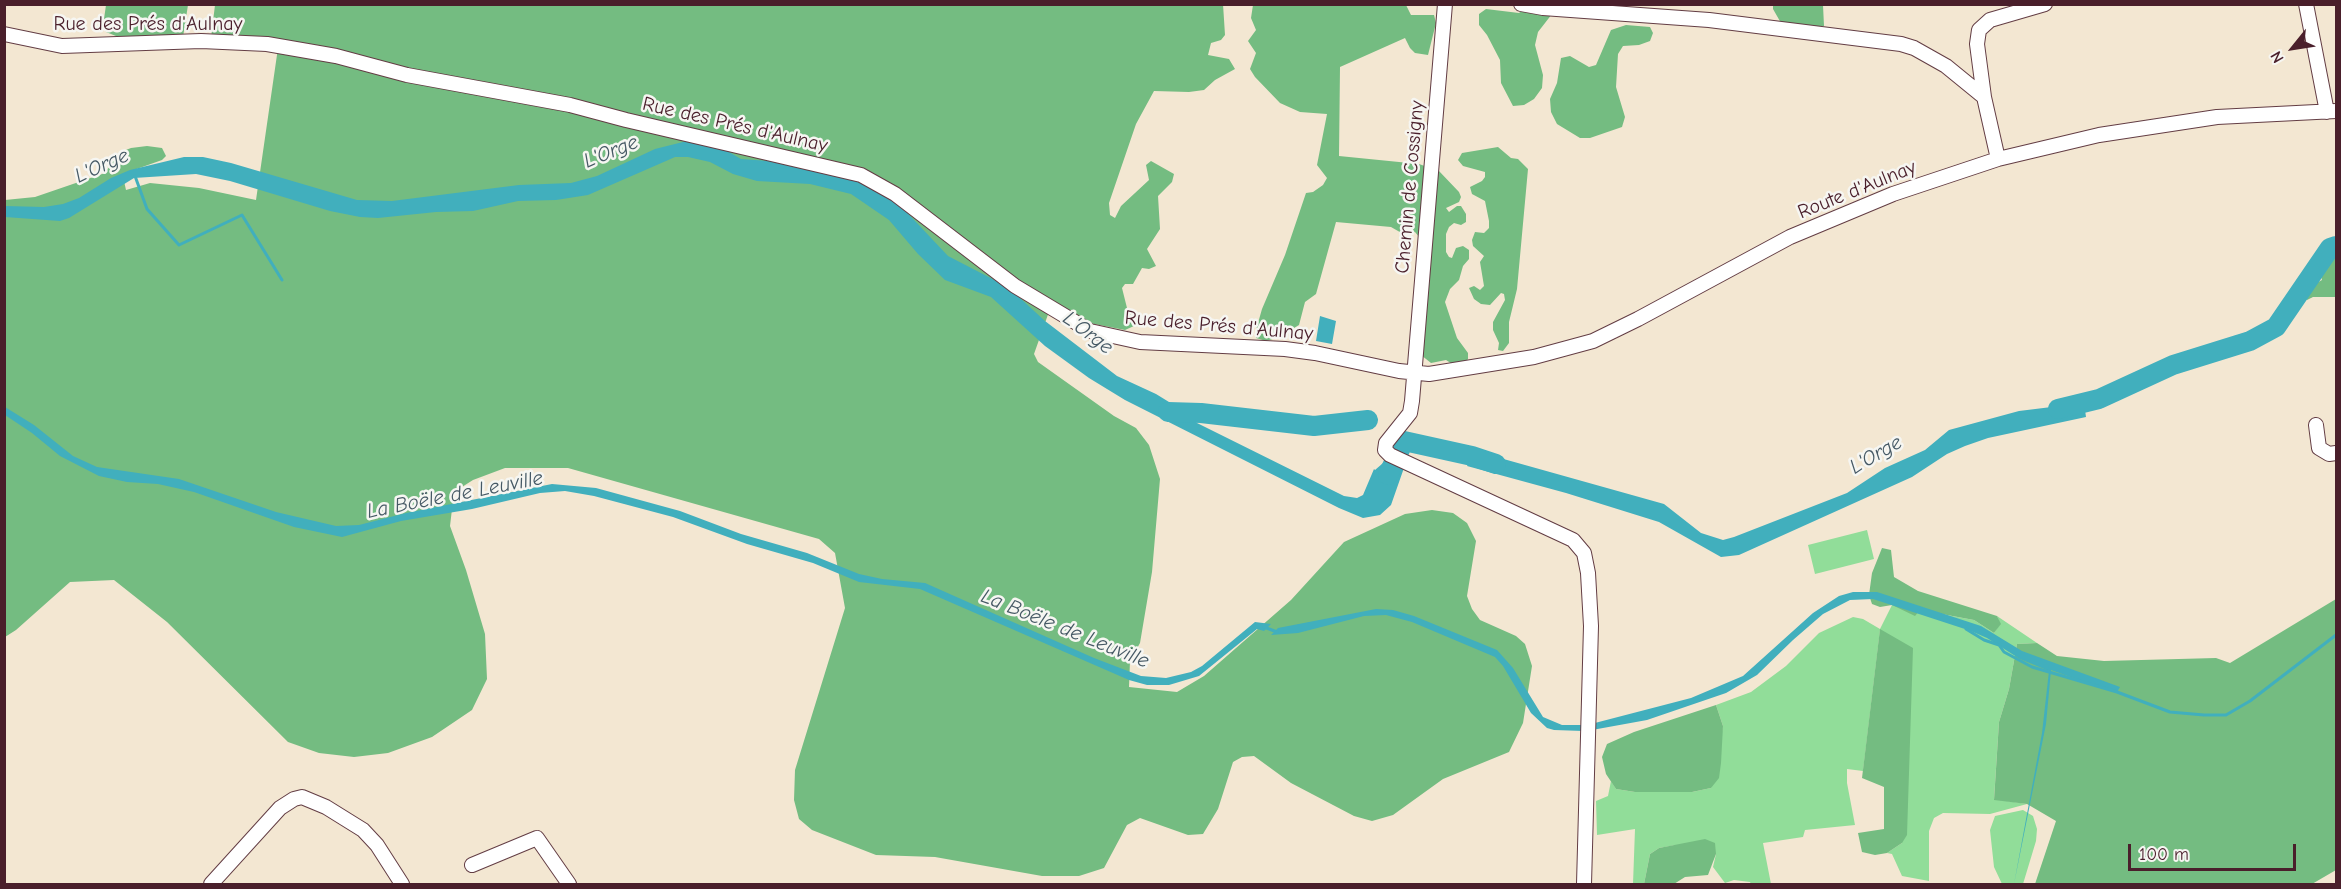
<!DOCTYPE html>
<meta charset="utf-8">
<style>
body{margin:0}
#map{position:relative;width:2341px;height:889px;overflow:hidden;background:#f3e7d2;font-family:"Comic Neue",sans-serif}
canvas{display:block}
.frame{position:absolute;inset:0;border:6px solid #4a1f2b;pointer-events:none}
.north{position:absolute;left:2263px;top:18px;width:60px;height:60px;-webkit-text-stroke:4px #f6f6f2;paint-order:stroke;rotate:240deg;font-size:16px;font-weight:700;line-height:24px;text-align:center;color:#4a1f2b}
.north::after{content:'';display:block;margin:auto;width:21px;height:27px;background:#4a1f2b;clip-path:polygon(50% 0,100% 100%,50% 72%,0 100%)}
.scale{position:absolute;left:2128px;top:844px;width:168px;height:27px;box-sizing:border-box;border:3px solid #4a1f2b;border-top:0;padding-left:8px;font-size:18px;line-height:21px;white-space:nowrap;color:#4a1f2b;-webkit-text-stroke:4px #f6f6f2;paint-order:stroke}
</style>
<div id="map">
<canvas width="2341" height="889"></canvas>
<div class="frame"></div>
<div class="north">N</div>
<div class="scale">100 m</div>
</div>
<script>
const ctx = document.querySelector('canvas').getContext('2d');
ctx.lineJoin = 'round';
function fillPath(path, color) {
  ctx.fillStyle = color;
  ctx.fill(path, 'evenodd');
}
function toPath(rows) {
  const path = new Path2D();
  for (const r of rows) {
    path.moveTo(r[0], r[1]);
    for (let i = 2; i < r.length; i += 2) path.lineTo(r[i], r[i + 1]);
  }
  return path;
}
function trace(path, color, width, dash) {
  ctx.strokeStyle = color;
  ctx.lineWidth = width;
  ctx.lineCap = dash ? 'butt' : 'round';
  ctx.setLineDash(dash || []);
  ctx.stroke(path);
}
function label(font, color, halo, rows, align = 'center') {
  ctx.font = font + ' "Comic Neue",sans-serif';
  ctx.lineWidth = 5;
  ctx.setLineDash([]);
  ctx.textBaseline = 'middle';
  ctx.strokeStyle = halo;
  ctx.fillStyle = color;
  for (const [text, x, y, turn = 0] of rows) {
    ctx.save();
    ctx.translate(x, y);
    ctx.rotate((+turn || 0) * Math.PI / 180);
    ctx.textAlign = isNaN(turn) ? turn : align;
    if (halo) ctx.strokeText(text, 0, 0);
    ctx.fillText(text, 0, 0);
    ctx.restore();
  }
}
const green = toPath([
 [1867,530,1874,559,1815,574,1808,545],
 [1892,605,1974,620,1994,633,2000,624,1997,616,2037,643,2017,644,2009,689,1999,722,1994,799,2027,804,1990,814,1943,813,1934,818,1929,831,1929,881,1902,876,1892,854,1887,853,1902,843,1880,630,1863,771,1847,769,1847,783,1855,825,1805,830,1803,837,1763,843,1771,884,1751,884,1750,882,1734,880,1725,883,1713,867,1716,854,1676,845,1659,848,1650,854,1644,884,1633,884,1635,829,1597,835,1596,801,1608,796,1611,781,1616,789,1635,792,1692,792,1711,788,1723,726,1716,705,1751,692,1786,666,1819,633,1853,617,1863,619,1880,629],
 [2023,810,2033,816,2037,829,2036,841,2023,884,2002,884,1994,867,1990,830,1995,816]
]);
const forest = toPath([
 [1223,4,1225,35,1221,40,1211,43,1208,55,1229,59,1235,69,1215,80,1204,90,1189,92,1154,91,1136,124,1109,203,1110,215,1115,218,1121,206,1149,180,1146,165,1151,161,1174,174,1172,182,1158,196,1160,229,1147,249,1156,266,1149,269,1142,268,1133,284,1125,284,1122,288,1127,308,1132,316,1134,326,1125,330,1089,323,1051,306,1034,354,1038,362,1114,416,1136,428,1149,445,1160,479,1152,572,1140,643,1130,661,1129,687,1177,692,1204,676,1291,600,1344,542,1405,514,1432,510,1453,513,1467,523,1476,541,1467,596,1472,609,1480,620,1516,636,1525,644,1532,666,1523,723,1509,752,1443,779,1393,815,1372,821,1354,816,1291,783,1254,756,1242,757,1233,762,1218,809,1203,834,1188,835,1140,818,1127,825,1104,868,1079,876,1042,876,935,857,876,855,812,830,799,819,794,800,795,770,845,608,835,553,819,539,568,468,505,468,473,480,454,492,450,526,466,570,485,634,487,679,472,710,432,737,388,753,354,757,319,753,288,742,167,622,114,580,70,582,16,630,5,637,5,200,35,197,105,173,118,153,131,148,147,146,162,148,166,156,162,160,131,171,124,181,126,190,150,183,199,188,256,200,279,41,211,38,215,5],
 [106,5,188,5,183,37,126,40,106,32,103,26],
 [1253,5,1406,5,1411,15,1434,15,1436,23,1428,55,1415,53,1410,48,1405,38,1340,67,1339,156,1419,164,1439,171,1459,192,1461,197,1459,202,1446,208,1449,212,1457,206,1461,206,1466,214,1466,222,1461,225,1454,223,1449,227,1446,234,1446,252,1449,257,1452,258,1456,248,1463,246,1469,250,1469,259,1463,266,1459,280,1450,289,1445,302,1457,338,1468,353,1468,359,1463,365,1457,367,1446,360,1431,363,1421,355,1419,237,1415,232,1405,235,1391,227,1336,222,1316,294,1305,302,1299,325,1294,328,1280,327,1276,338,1266,341,1256,338,1256,330,1262,309,1285,255,1306,193,1313,192,1323,185,1327,178,1317,165,1327,114,1300,112,1280,103,1255,77,1250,69,1256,53,1248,41,1256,30,1251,18],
 [1529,5,1552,14,1538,32,1535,45,1543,75,1542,88,1534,99,1524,105,1513,106,1501,83,1500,60,1487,35,1479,25,1479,14,1486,9,1519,13],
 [1773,5,1823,5,1824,26,1789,27,1781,23,1773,9],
 [1626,25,1650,27,1653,33,1650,41,1639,45,1623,46,1618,54,1616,87,1625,117,1622,127,1590,138,1580,138,1557,124,1551,112,1550,99,1557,83,1561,58,1570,56,1589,67,1596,65,1611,30],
 [1498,147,1511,158,1518,159,1528,169,1517,289,1509,322,1509,343,1503,351,1498,350,1499,343,1493,330,1493,322,1505,300,1504,294,1501,293,1490,305,1481,304,1474,299,1469,288,1474,286,1480,290,1484,286,1480,262,1484,256,1473,246,1472,240,1475,232,1484,233,1489,228,1489,221,1485,201,1472,194,1470,187,1482,181,1485,177,1485,172,1463,166,1458,160,1462,153],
 [2336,237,2336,297,2313,297,2307,300,2302,295,2303,290,2322,280,2320,273,2332,255,2334,239],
 [1882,548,1891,550,1894,577,1918,591,1997,616,2001,624,1994,633,1974,620,1920,610,1915,616,1892,605,1880,607,1872,604,1869,595,1872,573],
 [2336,599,2336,870,2312,884,2035,884,2056,821,2027,804,1994,800,1999,722,2009,689,2017,644,2037,643,2057,656,2104,661,2216,658,2230,663],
 [1880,629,1913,648,1907,835,1902,843,1887,853,1875,855,1862,852,1858,833,1884,829,1884,787,1862,778],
 [1716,705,1723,726,1721,763,1719,778,1711,788,1692,792,1635,792,1616,789,1606,774,1602,757,1607,744,1634,732],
 [1705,839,1715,843,1716,854,1708,875,1685,877,1674,884,1644,884,1650,854,1659,848]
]);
const water = toPath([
 [694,141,722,148,741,159,769,161,857,179,899,204,948,256,1008,287,1045,321,1117,376,1156,394,1182,410,1197,423,1344,496,1357,498,1363,495,1374,469,1375,470,1390,457,1405,465,1391,505,1380,515,1363,518,1339,508,1125,400,1089,378,1045,346,991,297,945,280,918,254,889,220,851,194,810,184,757,181,733,174,710,162,688,157,675,157,666,161,588,195,556,200,518,201,473,211,436,212,378,218,360,217,330,211,230,181,196,174,134,178,69,218,60,221,5,217,5,206,44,207,63,204,79,198,111,178,130,170,184,157,203,157,231,163,357,200,392,201,519,185,571,183,597,176,655,149,683,142],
 [1320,316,1336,321,1332,344,1316,341],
 [2084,403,2086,417,1988,438,1965,446,1947,454,1912,477,1739,555,1721,557,1659,522,1566,493,1467,466,1475,451,1664,504,1701,533,1723,540,1734,537,1847,493,1885,468,1925,450,1949,430,2019,411],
 [5,407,34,425,73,456,97,467,179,479,276,512,336,526,359,525,406,513,552,484,596,488,680,511,741,534,807,553,859,574,882,579,925,583,1094,658,1141,676,1166,678,1191,672,1202,666,1255,622,1271,624,1264,631,1257,629,1199,676,1169,685,1147,685,1129,680,920,589,859,582,813,563,747,544,673,517,594,496,565,491,540,493,472,509,401,521,342,537,294,527,194,492,158,484,127,482,99,476,60,456,32,433,5,415],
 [1853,592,1877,592,1981,626,2022,651,2120,687,2117,692,2113,692,2051,670,2046,724,2014,884,2042,733,2049,671,2020,659,1987,638,1971,631,1873,599,1850,600,1823,614,1793,640,1757,675,1726,693,1647,720,1592,730,1591,724,1691,698,1743,676,1813,613,1839,596],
 [1376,609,1393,610,1414,616,1497,650,1513,668,1543,717,1562,725,1583,725,1583,731,1554,730,1547,728,1531,713,1503,666,1495,657,1412,622,1386,615,1364,616,1298,633,1271,635,1278,628]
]);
const stream = toPath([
 [135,176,147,209,179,245,242,215,282,280],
 [1264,627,1277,632],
 [1966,629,1984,640,1999,645,2004,652,2032,667,2117,692,2170,712,2204,715,2226,715,2250,701,2336,635]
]);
const river = toPath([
 [2058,409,2099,399,2173,365,2250,341,2276,327,2330,248,2336,246],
 [1168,412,1201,413,1314,426,1368,420],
 [1388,475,1404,441,1472,456,1496,464]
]);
const minor = toPath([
 [1445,4,1412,401,1410,413,1386,443,1385,450,1390,455,1573,540,1584,553,1588,573,1591,626,1584,884],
 [1521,4,1543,8,1709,20,1901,44,1914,48,1946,66,1984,97,1998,159],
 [2306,4,2327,112],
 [4,34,62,46,201,41,267,44,336,56,407,75,570,105,626,120,861,175,895,194,1015,286,1090,331,1140,342,1285,349,1315,353,1399,371,1429,374,1534,357,1593,341,1638,319,1790,237,1893,194,1998,159,2099,135,2217,117,2336,111],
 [1984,97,1977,44,1979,30,1990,20,2045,4],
 [2316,425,2319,448,2329,454,2336,453],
 [472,865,537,838,569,884],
 [211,884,280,808,294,799,302,797,326,807,363,830,377,845,402,884]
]);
const streetNames = [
 ["Rue des Prés d'Aulnay",148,24],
 ["Rue des Prés d'Aulnay",735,125,13],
 ["Chemin de Cossigny",1410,187,-85],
 ["Route d'Aulnay",1857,190,-22],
 ["Rue des Prés d'Aulnay",1219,326,5]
];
const waterNames = [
 ["L'Orge",611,152,-22],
 ["L'Orge",102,166,-24],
 ["L'Orge",1088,333,37],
 ["L'Orge",1876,455,-30],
 ["La Boële de Leuville",455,495,-11],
 ["La Boële de Leuville",1065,629,22]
];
fillPath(green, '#91dd99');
fillPath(forest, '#74bc81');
fillPath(water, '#41afbd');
trace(stream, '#41afbd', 3);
trace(river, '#41afbd', 20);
trace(minor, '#633d44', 16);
trace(minor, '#fff', 14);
label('20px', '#4a1f2b', '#f6f6f2', streetNames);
label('italic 21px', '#465965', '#f6f6f2', waterNames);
</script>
